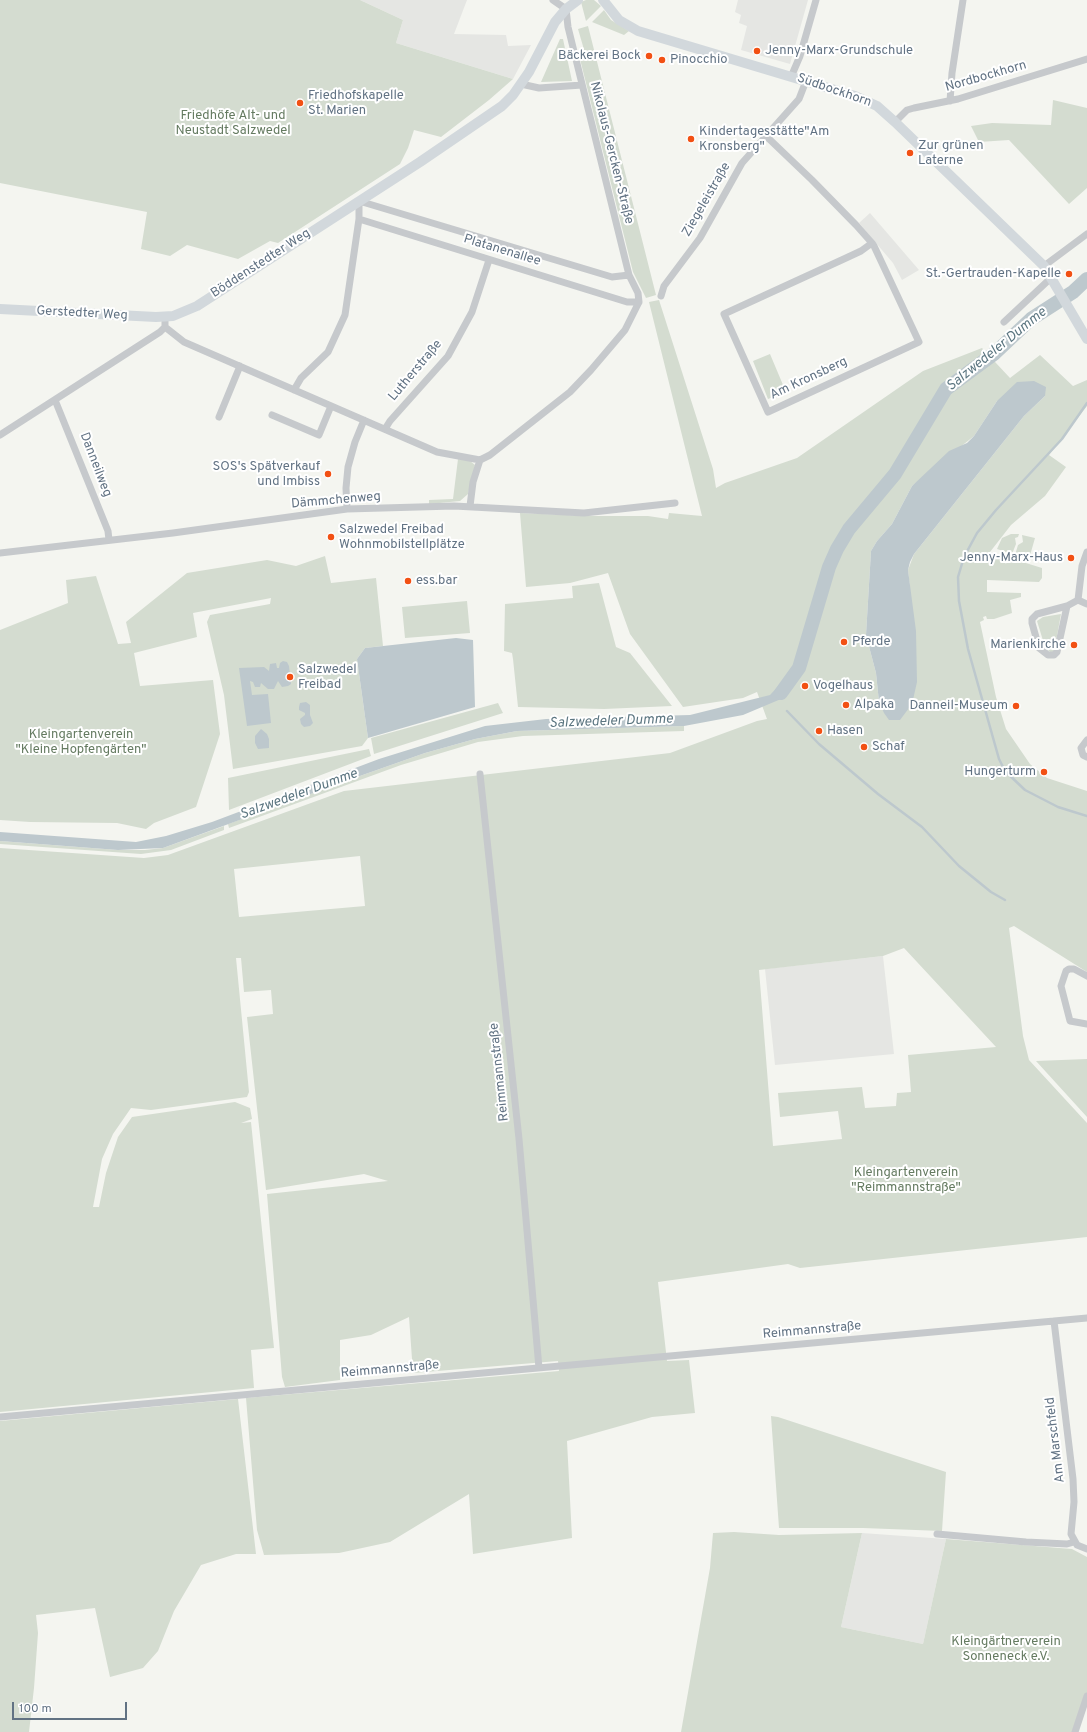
<!DOCTYPE html>
<meta charset="utf-8">
<style>
body{margin:0}
#map{position:relative;width:1087px;height:1732px;overflow:hidden;background:#f4f5f0;font-family:Overpass,sans-serif}
canvas{display:block}
.scale{position:absolute;left:12px;top:1702px;width:115px;height:18px;box-sizing:border-box;border:2px solid #617283;border-top:0;padding-left:5px;font-size:12px;line-height:14px;white-space:nowrap;color:#617283;-webkit-text-stroke:3px #fff;paint-order:stroke}
</style>
<div id="map">
<canvas width="1087" height="1732"></canvas>
<div class="scale">100 m</div>
</div>
<script>
const ctx = document.querySelector('canvas').getContext('2d');
ctx.lineJoin = 'round';
function fillPath(path, color) {
  ctx.fillStyle = color;
  ctx.fill(path, 'evenodd');
}
function toPath(rows) {
  const path = new Path2D();
  for (const r of rows) {
    path.moveTo(r[0], r[1]);
    for (let i = 2; i < r.length; i += 2) path.lineTo(r[i], r[i + 1]);
  }
  return path;
}
function trace(path, color, width, dash) {
  ctx.strokeStyle = color;
  ctx.lineWidth = width;
  ctx.lineCap = dash ? 'butt' : 'round';
  ctx.setLineDash(dash || []);
  ctx.stroke(path);
}
function label(font, color, halo, rows, align = 'center') {
  ctx.font = font + ' Overpass,sans-serif';
  ctx.lineWidth = 4;
  ctx.setLineDash([]);
  ctx.textBaseline = 'middle';
  ctx.strokeStyle = halo;
  ctx.fillStyle = color;
  for (const [text, x, y, turn = 0] of rows) {
    ctx.save();
    ctx.translate(x, y);
    ctx.rotate((+turn || 0) * Math.PI / 180);
    ctx.textAlign = isNaN(turn) ? turn : align;
    if (halo) ctx.strokeText(text, 0, 0);
    ctx.fillText(text, 0, 0);
    ctx.restore();
  }
}
const built = toPath([
 [360,0,467,0,454,34,506,35,508,46,531,45,513,79,396,43,403,20],
 [738,0,808,0,790,64,741,50,747,26,739,23,741,15,735,12],
 [870,213,919,270,902,280,893,263,859,223],
 [883,956,894,1054,775,1065,765,969],
 [862,1533,946,1539,923,1644,841,1627]
]);
const green = toPath([
 [0,0,360,0,403,20,396,43,513,79,489,100,441,137,414,130,408,148,400,164,278,243,270,241,238,259,187,245,170,256,141,249,147,212,0,183],
 [586,0,594,0,601,6,586,21,581,2],
 [604,10,611,20,629,31,624,35,592,22],
 [588,26,656,295,646,298,633,272,579,55,585,53,578,29],
 [560,39,563,39,572,81,541,82],
 [1053,100,1087,108,1087,188,1069,204,1009,140,979,142,971,126,992,123,1051,125],
 [659,300,713,469,716,488,725,483,797,458,923,371,982,348,1010,378,1040,355,1073,386,1087,380,1087,406,1049,455,1066,467,1045,496,1011,525,990,552,1042,568,1042,578,1039,582,987,580,987,592,1021,593,1021,597,1010,600,1012,613,994,619,987,619,986,616,983,617,984,620,980,622,996,697,1006,729,1030,764,1047,778,1087,791,1087,972,1014,926,1009,928,1023,1036,1029,1060,1087,1123,1087,1237,800,1268,788,1264,658,1282,667,1361,689,1360,695,1413,652,1417,567,1441,572,1538,473,1554,469,1494,390,1542,339,1553,264,1555,257,1530,246,1398,559,1371,558,1361,413,1373,409,1317,371,1335,340,1340,340,1380,285,1387,282,1377,267,1194,388,1181,364,1174,266,1190,247,1017,273,1014,271,990,244,992,241,958,236,958,249,1092,247,1097,151,1110,131,1108,113,1134,102,1159,93,1207,99,1207,106,1173,118,1137,132,1117,235,1102,250,1108,252,1119,241,1123,251,1122,274,1348,251,1350,254,1388,0,1412,0,848,144,858,168,855,344,791,670,753,757,721,767,719,757,692,743,698,683,707,630,634,608,573,570,583,526,587,520,513,590,516,648,516,668,519,669,513,702,516,649,302],
 [1045,396,1024,416,914,554,908,570,910,588,879,702,876,673,866,635,871,551,877,541,892,524,912,486,974,436,997,401],
 [360,856,365,906,239,917,234,869],
 [904,948,996,1047,908,1055,911,1092,897,1093,896,1106,865,1108,862,1087,778,1093,780,1117,838,1111,842,1139,773,1146,759,970,883,956],
 [770,354,786,392,768,399,753,361],
 [458,459,470,461,475,465,468,494,460,501,429,504,429,500,453,499],
 [1011,534,1019,534,1018,537,1015,538,1016,544,1012,554,997,549,1002,538],
 [1022,535,1035,538,1029,559,1025,558,1024,554,1015,555,1018,545,1023,542],
 [325,556,331,583,376,578,383,646,365,648,357,659,368,738,362,746,233,769,224,695,207,622,210,615,270,604,271,598,193,613,197,637,134,653,140,686,213,680,220,734,196,807,154,823,146,829,117,823,30,822,0,820,0,630,68,603,66,580,96,576,118,644,131,643,126,622,187,573,267,560,296,566],
 [599,583,616,647,630,653,672,706,604,709,518,707,513,659,512,653,504,651,505,604,573,598,572,586],
 [467,601,470,633,405,638,402,607],
 [1061,614,1054,652,1050,652,1045,647,1037,621,1043,617],
 [498,703,503,713,374,754,371,738],
 [684,726,684,731,523,736,478,742,401,765,229,828,228,824,357,777,425,753,475,739,517,731],
 [369,749,371,756,229,810,228,778],
 [224,826,224,830,171,850,141,854,0,844,0,841,118,850,145,850,163,848],
 [1087,1059,1087,1117,1036,1061],
 [238,1399,256,1554,236,1554,201,1565,174,1611,158,1651,143,1668,110,1677,95,1608,36,1615,38,1633,34,1688,29,1732,0,1732,0,1421],
 [771,1416,778,1417,946,1472,942,1531,863,1528,779,1528],
 [734,1532,779,1535,862,1533,841,1627,923,1644,946,1539,1072,1549,1087,1557,1087,1698,1073,1732,681,1732,710,1568,713,1533]
]);
const water = toPath([
 [1034,381,1046,387,1045,396,1024,416,914,554,910,562,908,570,916,631,917,682,912,704,900,720,889,720,884,713,879,702,876,673,866,635,871,551,877,541,892,524,912,486,949,451,967,443,974,436,997,401,1017,382],
 [456,638,473,640,475,707,368,738,357,659,365,648],
 [283,661,287,662,289,666,291,684,288,686,282,687,278,681,274,689,268,689,261,683,260,687,255,687,253,682,250,681,252,695,268,694,271,723,247,726,239,668,264,667,269,671,270,664,276,663,277,668,279,668,280,663],
 [785,679,795,679,781,699,743,715,684,726,517,731,475,739,425,753,357,777,163,848,118,850,0,841,0,832,136,842,166,836,212,822,379,759,485,726,546,719,690,715,770,695],
 [306,702,310,705,310,715,313,723,310,726,304,727,301,724,300,719,305,715,305,713,299,710,299,707,300,703],
 [261,729,267,734,269,739,269,748,258,749,255,743,255,736]
]);
const stream = toPath([
 [1087,403,1062,439,996,510,977,533,964,557,958,577,959,601,968,649,999,759,1005,771,1025,790,1058,807,1087,816],
 [787,711,819,744,878,794,922,827,959,866,991,892,1005,900]
]);
const river = toPath([
 [781,693,799,668,829,567,837,549,849,529,895,474,946,389,995,353,1031,319,1073,292,1087,279]
]);
const street = toPath([
 [791,77,800,56,816,0],
 [521,84,539,88,582,85],
 [950,101,952,73,963,0],
 [895,122,907,110,914,108,958,99,1087,59],
 [766,136,812,180,856,225,872,243,874,246,919,342,768,412,724,314,846,258,861,251,872,243],
 [359,219,627,302,639,302],
 [1044,266,1087,234],
 [661,296,664,286,700,238,742,163,799,99,806,81],
 [1004,322,1052,277],
 [165,327,184,342,437,452,480,460,490,455,570,392,591,370,625,330,639,302,638,293,629,275,568,27,566,9,553,0],
 [294,390,301,378,328,352,345,315,359,219,359,201,612,277,629,275],
 [55,400,108,531,109,540],
 [272,415,319,435,331,406],
 [219,417,240,366],
 [385,429,390,421,448,356,472,312,489,260],
 [0,435,160,332,165,327,165,317],
 [470,506,473,482,480,460],
 [347,509,346,488,348,467,355,442,364,420],
 [0,553,173,533,347,509,454,506,584,513,675,503],
 [1078,600,1082,566,1087,552],
 [1078,600,1087,604],
 [1067,606,1037,614,1032,619,1032,623,1039,648,1048,655,1054,655,1057,652,1067,606,1078,600],
 [1087,740,1081,748,1083,755,1087,757],
 [480,774,519,1139,539,1368],
 [1087,976,1074,969,1069,969,1066,971,1061,986,1070,1021,1087,1024],
 [1054,1321,1073,1479,1074,1502,1071,1534,1077,1545,1087,1549],
 [0,1417,1087,1318],
 [937,1534,1026,1542,1067,1544,1074,1542],
 [1075,1732,1087,1696]
]);
const secondary = toPath([
 [603,0,619,20,638,31,855,96,877,106,895,122,1044,266,1087,339],
 [0,309,156,317,173,316,197,306,420,162,502,106,513,95,529,72,555,22,566,9,578,0]
]);
const markers = [
 [757,51,4,"#f25013"],
 [649,56,4,"#f25013"],
 [662,60,4,"#f25013"],
 [300,103,4,"#f25013"],
 [691,139,4,"#f25013"],
 [910,153,4,"#f25013"],
 [1069,274,4,"#f25013"],
 [328,474,4,"#f25013"],
 [331,537,4,"#f25013"],
 [1071,558,4,"#f25013"],
 [408,581,4,"#f25013"],
 [844,642,4,"#f25013"],
 [1074,645,4,"#f25013"],
 [290,677,4,"#f25013"],
 [805,686,4,"#f25013"],
 [846,705,4,"#f25013"],
 [1016,706,4,"#f25013"],
 [819,731,4,"#f25013"],
 [864,747,4,"#f25013"],
 [1044,772,4,"#f25013"]
];
const poiNames = [
 ["Jenny-Marx-Grundschule",765,51],
 ["Bäckerei Bock",641,56,"right"],
 ["Pinocchio",670,60],
 ["Friedhofskapelle",308,96],
 ["St. Marien",308,111],
 ["Kindertagesstätte\"Am",699,132],
 ["Kronsberg\"",699,147],
 ["Zur grünen",918,146],
 ["Laterne",918,161],
 ["St.-Gertrauden-Kapelle",1061,274,"right"],
 ["SOS's Spätverkauf",320,467,"right"],
 ["und Imbiss",320,482,"right"],
 ["Salzwedel Freibad",339,530],
 ["Wohnmobilstellplätze",339,545],
 ["Jenny-Marx-Haus",1063,558,"right"],
 ["ess.bar",416,581],
 ["Pferde",852,642],
 ["Marienkirche",1066,645,"right"],
 ["Salzwedel",298,670],
 ["Freibad",298,685],
 ["Vogelhaus",813,686],
 ["Alpaka",854,705],
 ["Danneil-Museum",1008,706,"right"],
 ["Hasen",827,731],
 ["Schaf",872,747],
 ["Hungerturm",1036,772,"right"]
];
const streetNames = [
 ["Nordbockhorn",986,77,-16],
 ["Südbockhorn",834,91,19],
 ["Nikolaus-Gercken-Straße",611,153,76],
 ["Ziegeleistraße",707,200,-60],
 ["Platanenallee",502,251,17],
 ["Böddenstedter Weg",261,264,-33],
 ["Gerstedter Weg",82,314,3],
 ["Lutherstraße",416,371,-50],
 ["Am Kronsberg",809,379,-25],
 ["Danneilweg",95,465,69],
 ["Dämmchenweg",336,501,-5],
 ["Reimmannstraße",500,1072,-96],
 ["Reimmannstraße",812,1331,-5],
 ["Reimmannstraße",390,1370,-5],
 ["Am Marschfeld",1056,1440,-97]
];
const parkNames = [
 ["Friedhöfe Alt- und",233,116],
 ["Neustadt Salzwedel",233,131],
 ["Kleingartenverein",81,735],
 ["\"Kleine Hopfengärten\"",81,750],
 ["Kleingartenverein",906,1173],
 ["\"Reimmannstraße\"",906,1188],
 ["Kleingärtnerverein",1006,1642],
 ["Sonneneck e.V.",1006,1657]
];
const waterNames = [
 ["Salzwedeler Dumme",997,350,-39],
 ["Salzwedeler Dumme",611,722,-2],
 ["Salzwedeler Dumme",299,795,-20]
];
fillPath(built, '#e5e6e3');
fillPath(green, '#d4dcd0');
fillPath(water, '#bdc8cd');
trace(stream, '#bdc8cd', 2.5);
trace(river, '#bdc8cd', 14);
trace(street, '#c6c9cc', 7);
trace(secondary, '#d2d8dc', 10);
for (const [x, y, r, color] of markers) {
  const dot = new Path2D();
  dot.arc(x, y, r, 0, 2 * Math.PI);
  ctx.fillStyle = color;
  ctx.fill(dot);
  trace(dot, '#fff', 1.5);
}
label('13px', '#617283', '#fff', poiNames, 'left');
label('13px', '#617283', '#fff', streetNames);
label('13px', '#647a60', '#fff', parkNames);
label('italic 14px', '#5c7681', '#fff', waterNames);
</script>
